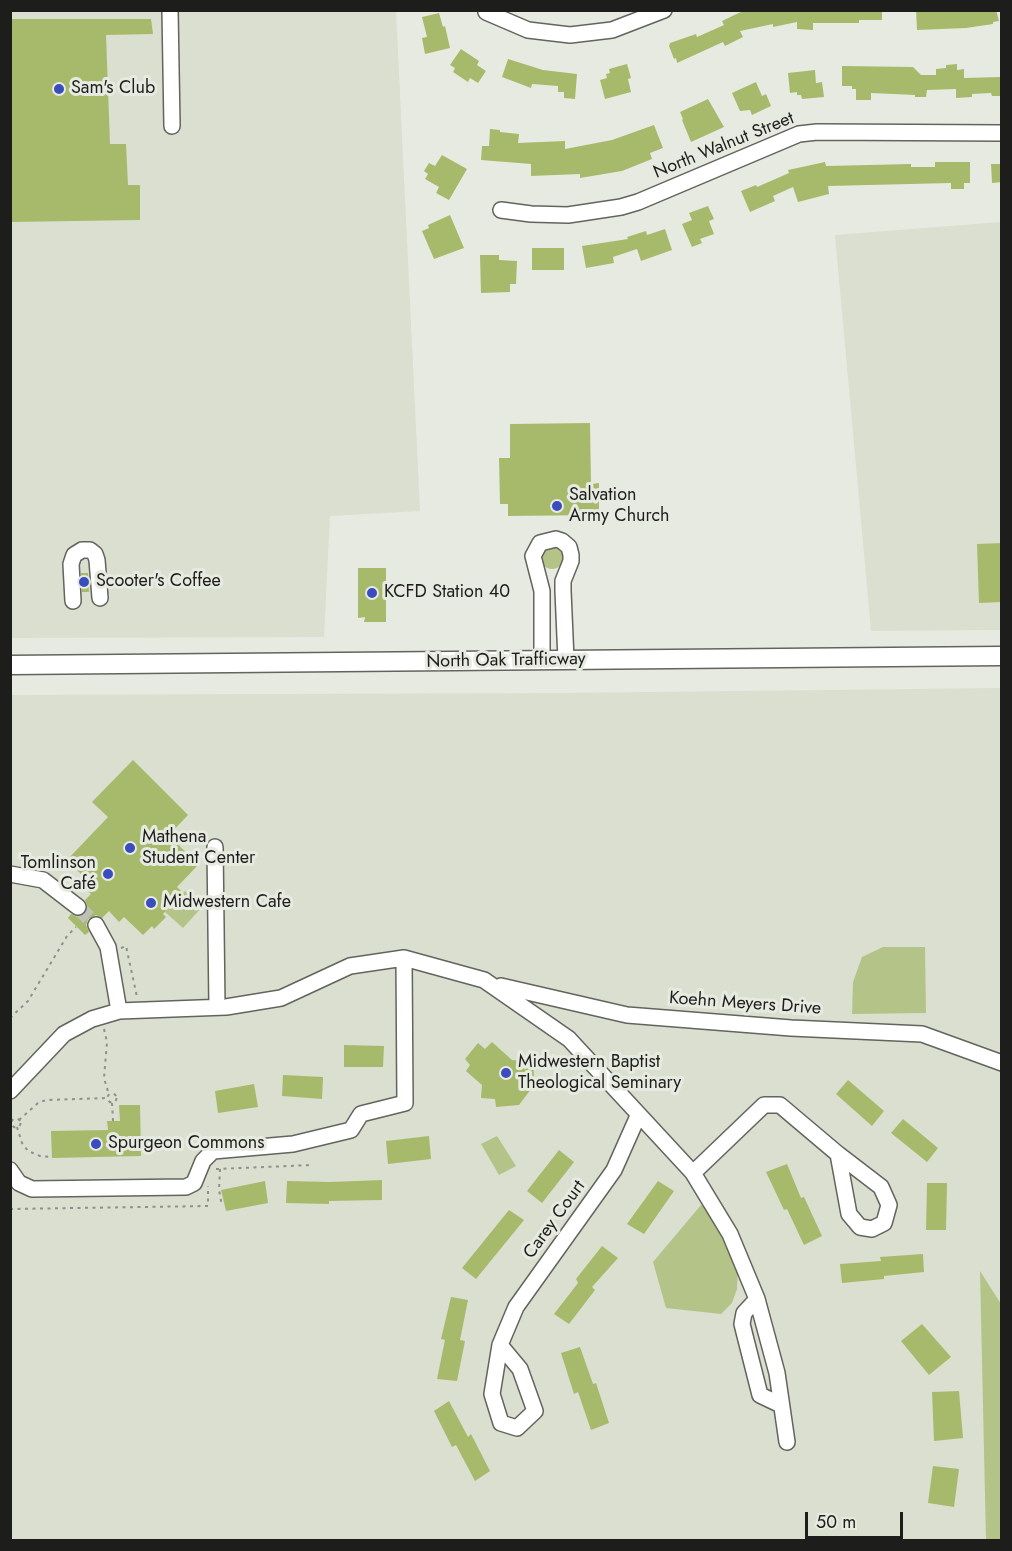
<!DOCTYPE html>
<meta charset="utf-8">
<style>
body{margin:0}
#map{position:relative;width:1012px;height:1551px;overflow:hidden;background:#e7eae1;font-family:Jost,sans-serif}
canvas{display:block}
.frame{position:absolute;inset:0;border:12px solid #1d1e1b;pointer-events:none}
.scale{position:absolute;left:805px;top:1512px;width:98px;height:27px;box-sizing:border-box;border:3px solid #1d1e1b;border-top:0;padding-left:8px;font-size:18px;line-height:21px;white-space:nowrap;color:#1d1e1b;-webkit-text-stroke:4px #e7eae1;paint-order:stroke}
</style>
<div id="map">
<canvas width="1012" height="1551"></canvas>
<div class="frame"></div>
<div class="scale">50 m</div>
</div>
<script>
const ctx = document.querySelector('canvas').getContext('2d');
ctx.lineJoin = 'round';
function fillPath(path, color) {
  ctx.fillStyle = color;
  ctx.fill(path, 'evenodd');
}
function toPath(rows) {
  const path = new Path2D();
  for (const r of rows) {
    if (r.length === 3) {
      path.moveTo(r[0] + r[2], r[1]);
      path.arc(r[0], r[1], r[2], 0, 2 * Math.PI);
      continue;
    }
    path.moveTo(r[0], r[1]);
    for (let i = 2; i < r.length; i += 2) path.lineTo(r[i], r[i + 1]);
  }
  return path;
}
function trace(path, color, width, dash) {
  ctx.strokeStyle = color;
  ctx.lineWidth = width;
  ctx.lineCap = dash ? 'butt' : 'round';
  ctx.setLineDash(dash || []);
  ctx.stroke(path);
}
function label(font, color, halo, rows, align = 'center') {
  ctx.font = font + ' Jost,sans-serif';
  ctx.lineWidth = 6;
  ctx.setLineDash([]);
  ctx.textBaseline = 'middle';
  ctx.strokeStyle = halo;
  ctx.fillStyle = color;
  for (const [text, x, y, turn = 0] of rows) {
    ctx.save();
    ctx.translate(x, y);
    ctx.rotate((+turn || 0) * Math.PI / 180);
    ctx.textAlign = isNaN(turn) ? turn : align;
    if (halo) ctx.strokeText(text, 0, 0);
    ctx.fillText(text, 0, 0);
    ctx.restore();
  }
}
const built = toPath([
 [10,11,396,11,420,511,330,516,324,637,11,638],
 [1001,222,1001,630,871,631,835,235],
 [1001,688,1002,1451,986,1540,11,1540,10,695,564,693]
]);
const green = toPath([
 [552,558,11],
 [185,891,202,907,183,928,165,912],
 [883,947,925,947,926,1013,852,1014,853,982,862,957],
 [497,1136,516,1166,499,1175,481,1144],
 [701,1205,708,1210,738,1269,737,1289,732,1303,721,1314,666,1308,653,1262],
 [980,1271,1001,1304,1001,1540,986,1540]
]);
const building = toPath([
 [745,10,882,10,882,20,859,20,859,23,813,23,813,30,797,29,797,22,773,27,773,24,740,31,743,37,725,46,723,42,677,63,676,58,674,59,669,46,670,43,696,34,697,37,724,25,722,21],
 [916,10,996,10,999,21,993,22,993,24,966,28,917,30],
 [439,13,443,27,445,26,450,48,425,54,422,38,427,37,422,17],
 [10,19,151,19,153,34,106,35,110,144,126,144,128,185,140,185,140,220,10,222],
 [461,49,479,61,477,65,486,71,478,83,470,78,468,82,453,72,455,68,450,65],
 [508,59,543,70,577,74,575,99,564,98,564,92,558,92,558,86,532,84,531,88,502,77],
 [627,64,631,78,628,79,631,92,605,99,600,80,607,78,606,74,610,73,609,69],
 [957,64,957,70,964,69,964,78,1000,77,1002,96,992,96,991,93,972,94,972,97,956,98,956,89,927,90,926,97,915,97,915,95,871,93,871,100,856,100,856,89,852,89,852,86,842,86,842,66,913,67,921,75,936,75,936,69,946,68,946,65],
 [815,70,816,83,822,82,824,97,802,99,801,95,797,95,797,92,790,93,788,73],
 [756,82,762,96,766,94,771,106,752,115,750,110,740,111,732,93],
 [708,99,724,127,691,142,682,120,683,119,680,112],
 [654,125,663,148,650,153,652,159,622,171,580,178,580,174,531,176,531,164,481,160,482,146,489,146,490,129,500,130,500,132,519,134,518,143,565,141,565,149,612,140],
 [442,155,467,169,449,200,436,193,439,187,425,179,428,174,424,171,429,163,435,166],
 [825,162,826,166,911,164,911,167,935,167,935,162,970,162,970,183,964,183,964,189,951,189,951,183,828,186,829,194,798,202,793,187,773,196,775,201,750,212,741,191,756,185,757,187,789,173,788,170],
 [991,164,1002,164,1002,182,992,183],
 [708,206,714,219,709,221,714,234,700,239,702,243,692,247,682,224,692,220,689,213],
 [450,215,464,248,434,259,422,231,429,228,428,225],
 [665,229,672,250,641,261,637,249,613,257,614,263,586,268,582,246,628,239,627,237,646,231,647,235],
 [532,248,564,248,564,270,532,270],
 [480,255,499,255,499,260,517,261,516,284,510,284,510,292,481,293],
 [590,423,591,484,599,483,599,515,508,516,508,504,500,504,499,458,510,458,510,424],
 [1002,543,1002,602,979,603,977,544],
 [358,568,386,568,386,622,364,622,365,617,358,618],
 [81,573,88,573,89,592,82,592],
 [133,760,188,815,169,835,198,865,177,887,183,893,163,914,166,917,154,929,152,926,143,935,124,917,119,922,109,911,102,918,96,915,88,919,86,925,89,932,85,935,68,918,71,914,77,917,85,913,88,908,85,900,91,894,81,884,86,879,67,860,108,817,92,802],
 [492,1042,512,1060,523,1061,523,1065,533,1064,535,1088,531,1089,519,1105,496,1107,495,1099,481,1098,482,1085,466,1071,470,1065,465,1059,478,1043,485,1049],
 [344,1045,384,1046,383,1067,344,1067],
 [283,1075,323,1077,322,1099,282,1096],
 [848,1080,884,1111,872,1126,836,1094],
 [254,1084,258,1107,218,1113,215,1091],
 [119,1105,140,1105,141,1156,52,1158,51,1131,108,1130,107,1121,120,1121],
 [903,1119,938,1148,927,1162,891,1133],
 [429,1136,431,1159,388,1164,386,1141],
 [559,1150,574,1162,542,1203,527,1191],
 [787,1164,801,1198,804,1197,822,1236,804,1245,787,1209,784,1210,766,1172],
 [382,1180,382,1200,329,1201,329,1204,286,1203,287,1181,330,1182],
 [265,1181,268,1203,226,1211,221,1190],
 [658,1181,674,1191,644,1234,627,1224],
 [927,1183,947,1183,946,1230,926,1230],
 [509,1210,524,1220,476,1279,462,1268],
 [602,1246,618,1258,592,1287,595,1290,569,1324,554,1314,578,1283,576,1279],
 [923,1254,924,1272,884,1276,884,1279,842,1283,840,1264,881,1261,880,1257],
 [451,1297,468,1300,460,1340,465,1341,457,1381,437,1379,445,1340,441,1339],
 [922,1324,951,1357,929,1375,901,1341],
 [580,1347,593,1384,596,1383,609,1423,591,1430,578,1392,574,1394,561,1353],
 [959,1391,963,1438,934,1441,932,1392],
 [449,1401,468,1437,471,1434,490,1471,475,1481,456,1445,452,1447,434,1411],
 [933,1466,959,1469,954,1507,928,1503]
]);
const minorTunnel = toPath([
 [78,907,96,925]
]);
const path = toPath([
 [121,948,126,946,137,997],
 [10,1018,28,1001,67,936,76,927],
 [104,1029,107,1042,104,1078,109,1095],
 [112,1098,4.5],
 [112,1103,113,1121],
 [16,1123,4.5],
 [19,1120,38,1103,46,1100,107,1098],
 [17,1127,22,1143,28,1151,40,1156,51,1157],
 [216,1169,312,1165],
 [220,1169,219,1190,222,1206],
 [10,1209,208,1206,208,1186]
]);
const minor = toPath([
 [170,10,172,126],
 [486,12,528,30,570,35,612,30,664,10],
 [501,210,531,214,568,215,621,207,638,202,799,134,817,132,1002,133],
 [73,601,71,564,74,555,82,550,90,550,95,554,97,560,100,598],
 [542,660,542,591,533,556,540,543,556,539,562,541,569,547,571,555,571,561,563,581,563,591,566,660],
 [215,847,217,1007],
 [10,874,43,880,78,907],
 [96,925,108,947,119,1011],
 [501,986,627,1015,791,1028,922,1034,1002,1063],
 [10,1091,64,1034,92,1019,119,1011,226,1007,281,998,350,966,404,958,484,980,569,1039,693,1173,730,1234,757,1299,777,1373,787,1442],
 [838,1154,881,1187,889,1205,884,1223,872,1229,860,1227,849,1214,838,1154],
 [10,1170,19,1183,32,1189,186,1187,194,1183,203,1161,213,1151,293,1144,351,1130,361,1114,405,1103,404,958],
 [693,1173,764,1105,780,1105,838,1154],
 [757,1299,744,1313,742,1324,760,1395,781,1405],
 [500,1345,516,1307,614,1170,638,1116],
 [500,1345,520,1369,535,1411,517,1428,501,1423,492,1394,500,1345]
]);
const major = toPath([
 [10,665,1002,656]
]);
const markers = [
 [59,89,6,"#394dbf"],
 [557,506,6,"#394dbf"],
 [84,582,6,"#394dbf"],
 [372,593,6,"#394dbf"],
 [130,848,6,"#394dbf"],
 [108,874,6,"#394dbf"],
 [151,903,6,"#394dbf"],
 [506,1073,6,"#394dbf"],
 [96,1144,6,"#394dbf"]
];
const poiNames = [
 ["Sam's Club",71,89],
 ["Salvation",569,496],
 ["Army Church",569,517],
 ["Scooter's Coffee",96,582],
 ["KCFD Station 40",384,593],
 ["Mathena",142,838],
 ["Student Center",142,859],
 ["Tomlinson",96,864,"right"],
 ["Café",96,885,"right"],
 ["Midwestern Cafe",163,903],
 ["Midwestern Baptist",518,1063],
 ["Theological Seminary",518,1084],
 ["Spurgeon Commons",108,1144]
];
const streetNames = [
 ["North Walnut Street",724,146,-22],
 ["North Oak Trafficway",506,661,-1],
 ["Koehn Meyers Drive",745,1004,4],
 ["Carey Court",555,1220,-54]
];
fillPath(built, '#dadfcf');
fillPath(green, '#b4c488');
fillPath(building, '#a7ba6c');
trace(minorTunnel, '#bfc1b9', 15, [15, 8]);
trace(minor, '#62645d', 18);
trace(major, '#62645d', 21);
trace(path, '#8e908a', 2, [3, 4.5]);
trace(minor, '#fff', 15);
trace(major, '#fff', 18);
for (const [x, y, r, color] of markers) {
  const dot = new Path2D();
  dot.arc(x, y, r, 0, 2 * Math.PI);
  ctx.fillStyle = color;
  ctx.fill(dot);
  trace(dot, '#e7eae1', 2);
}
label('18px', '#1d1e1b', '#e7eae1', poiNames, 'left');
label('18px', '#1d1e1b', '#e7eae1', streetNames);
</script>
